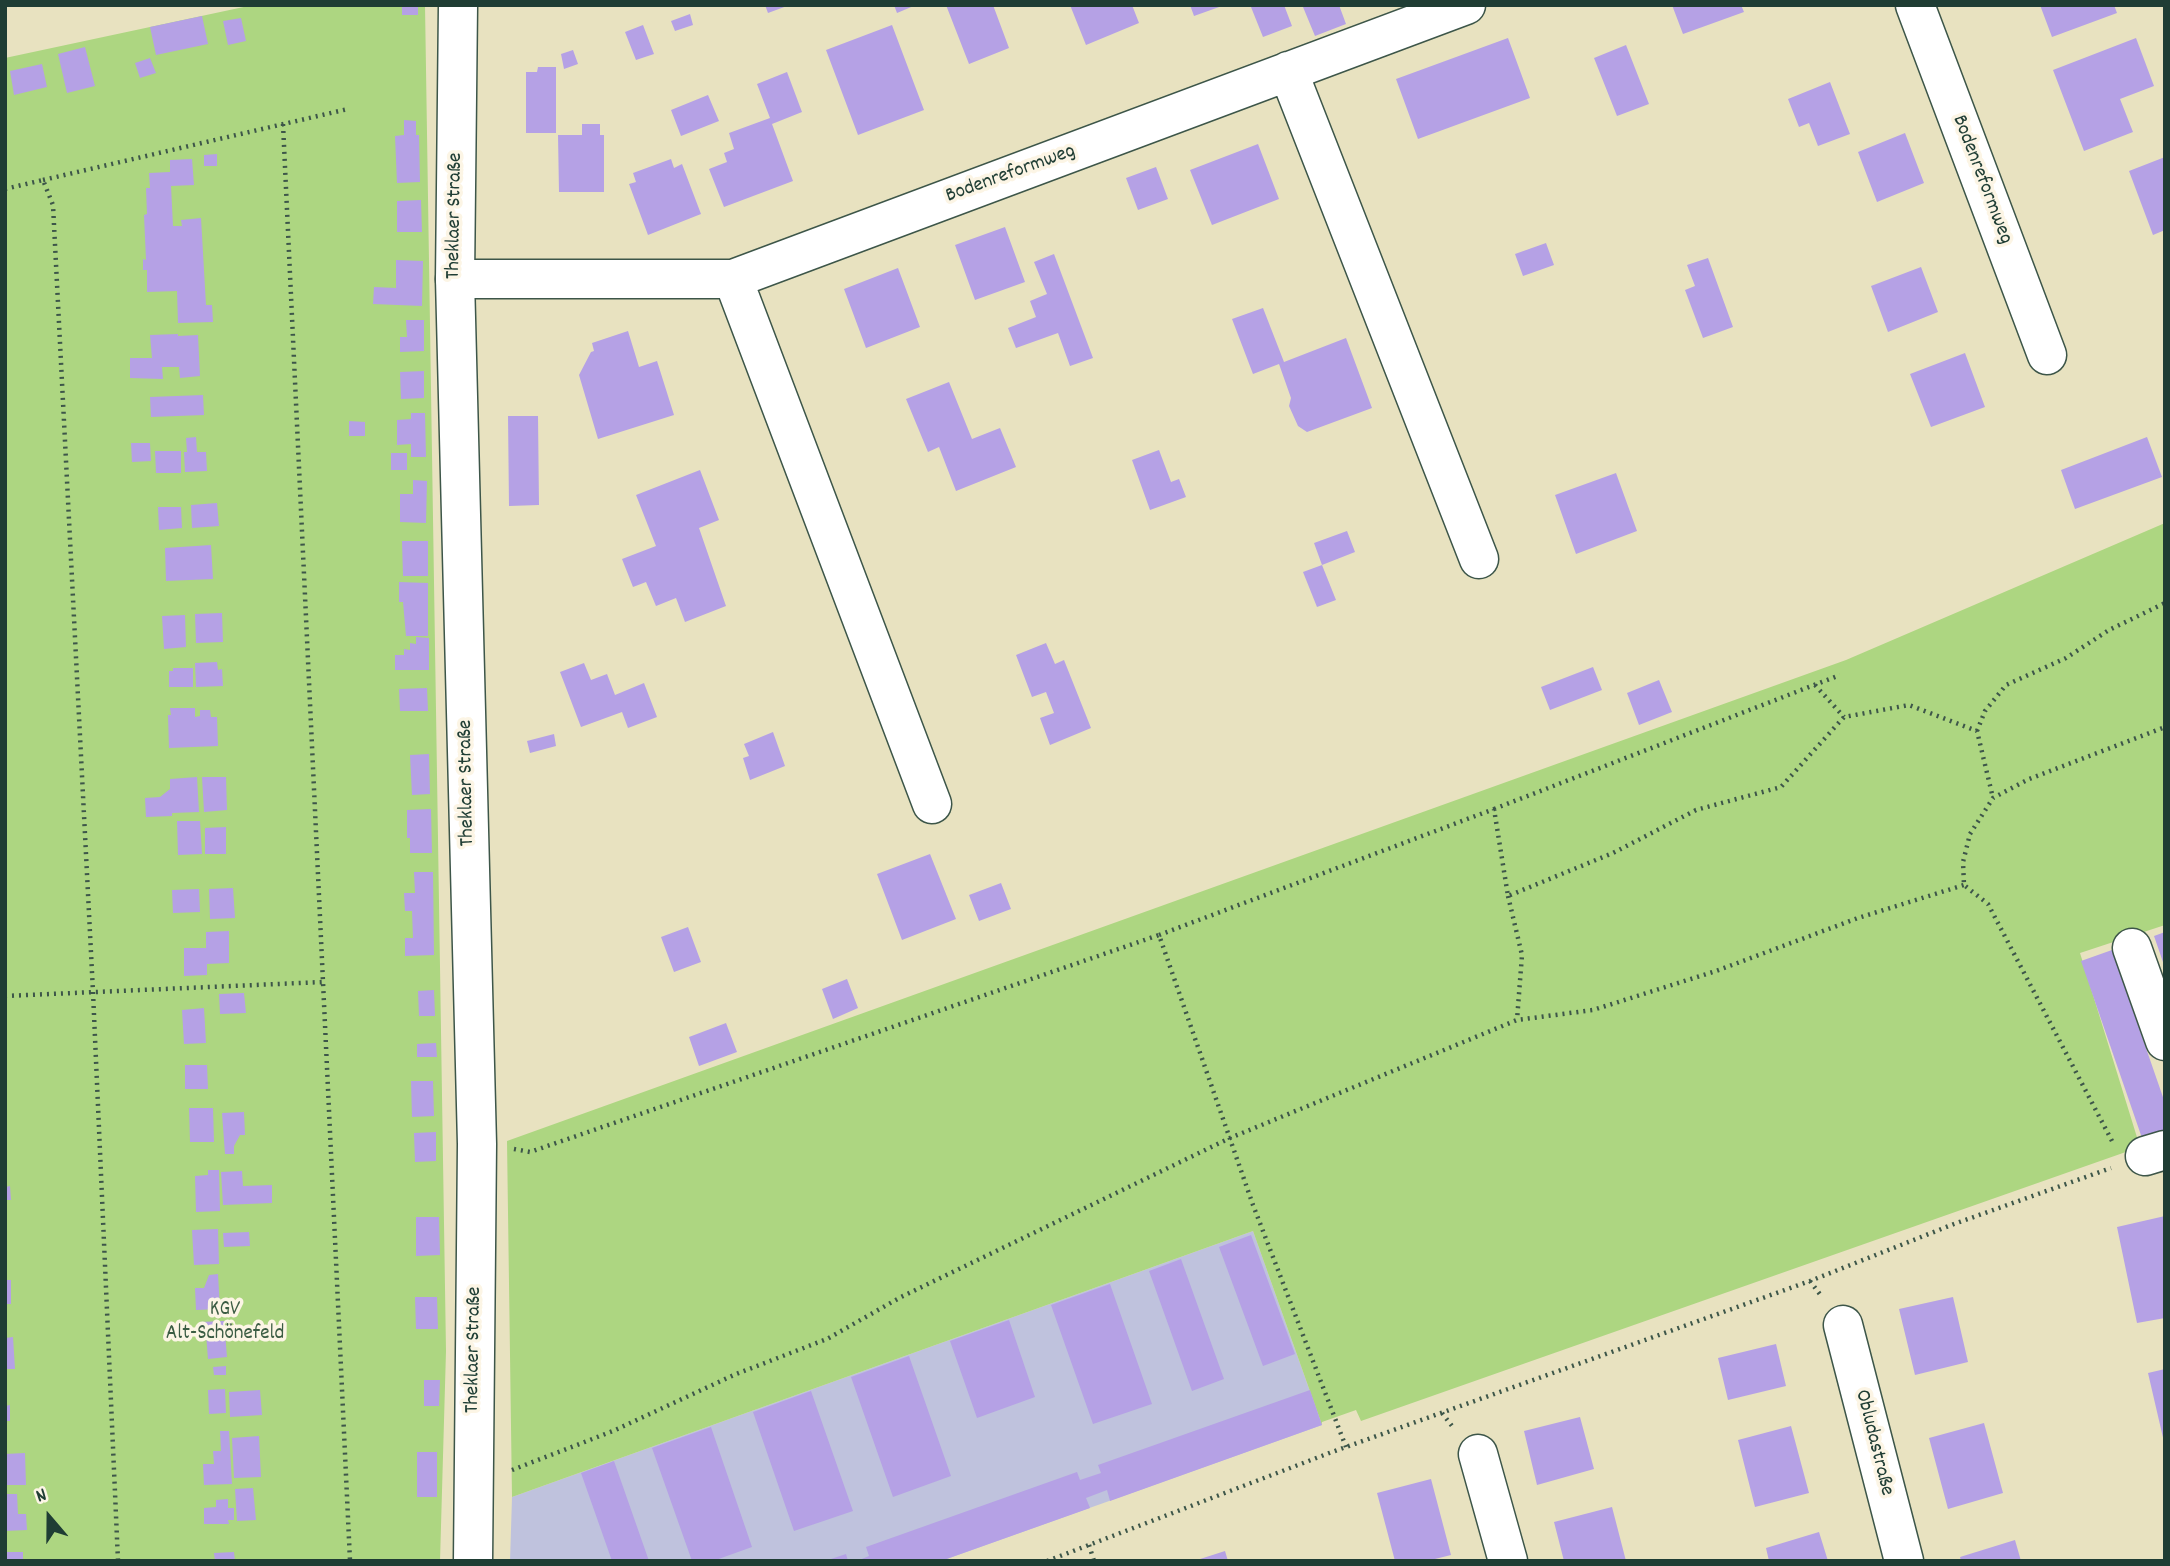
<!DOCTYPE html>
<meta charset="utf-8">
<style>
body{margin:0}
#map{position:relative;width:2170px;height:1566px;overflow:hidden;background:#e8e2c0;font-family:Dekko,sans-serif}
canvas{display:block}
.frame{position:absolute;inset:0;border:7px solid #1f3d34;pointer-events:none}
.north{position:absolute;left:14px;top:1482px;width:70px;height:70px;-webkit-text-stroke:5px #fcf5e5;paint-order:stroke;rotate:340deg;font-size:19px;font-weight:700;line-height:28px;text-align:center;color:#1f3d34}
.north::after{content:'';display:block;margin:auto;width:24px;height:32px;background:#1f3d34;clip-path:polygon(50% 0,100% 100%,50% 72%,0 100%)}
</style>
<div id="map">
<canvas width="2170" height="1566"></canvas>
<div class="frame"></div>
<div class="north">N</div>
</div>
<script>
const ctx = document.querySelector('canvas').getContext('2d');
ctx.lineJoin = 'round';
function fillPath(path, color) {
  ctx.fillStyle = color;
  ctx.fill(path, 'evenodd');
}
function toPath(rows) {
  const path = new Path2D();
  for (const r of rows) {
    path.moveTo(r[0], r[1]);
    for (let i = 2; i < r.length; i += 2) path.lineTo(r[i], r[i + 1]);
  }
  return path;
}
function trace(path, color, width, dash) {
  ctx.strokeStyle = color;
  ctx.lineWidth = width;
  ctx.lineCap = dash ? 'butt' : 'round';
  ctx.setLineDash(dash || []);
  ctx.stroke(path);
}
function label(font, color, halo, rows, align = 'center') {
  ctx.font = font + ' Dekko,sans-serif';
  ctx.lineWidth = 7;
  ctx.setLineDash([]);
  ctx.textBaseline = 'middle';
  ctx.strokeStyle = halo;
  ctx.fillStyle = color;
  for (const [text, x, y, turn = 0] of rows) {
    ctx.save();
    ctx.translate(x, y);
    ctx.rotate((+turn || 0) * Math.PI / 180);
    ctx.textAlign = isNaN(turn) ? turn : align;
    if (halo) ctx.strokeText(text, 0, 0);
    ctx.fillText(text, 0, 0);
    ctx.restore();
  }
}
const industrial = toPath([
 [1253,1231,1322,1425,941,1561,510,1561,512,1497]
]);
const green = toPath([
 [253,5,425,5,446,1351,440,1561,5,1561,5,58],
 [2165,523,2165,925,2080,953,2140,1147,1361,1421,1356,1410,1322,1422,1322,1425,1253,1231,512,1497,507,1141,1846,660]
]);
const building = toPath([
 [402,5,418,5,418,15,402,15],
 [765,5,787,5,787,6,768,13],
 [894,5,916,5,897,13],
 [946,5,993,5,1009,48,969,64],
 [1070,5,1132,5,1139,23,1086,45],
 [1190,5,1221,5,1222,6,1194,16],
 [1256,5,1284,5,1292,26,1263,37,1251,7],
 [1307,5,1339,5,1346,24,1315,36,1303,7],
 [1672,5,1741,5,1744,12,1683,34],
 [2040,5,2114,5,2117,13,2052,37],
 [690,14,693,25,675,31,671,21],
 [202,16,208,44,156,55,150,27],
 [241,18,246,41,228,45,223,21],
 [643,25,654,54,636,60,625,32],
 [892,25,924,110,858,135,826,50],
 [1508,38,1530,98,1418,139,1396,79],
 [2136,38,2154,86,2120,99,2133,132,2084,151,2053,70],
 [1626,45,1649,104,1617,116,1594,58],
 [85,47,95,86,67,93,58,54],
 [573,50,578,64,564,69,561,54],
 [150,58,156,73,140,78,135,63],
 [42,64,47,87,14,95,10,71],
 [538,67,556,67,556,133,526,133,526,72,537,72],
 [787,72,802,112,772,124,793,181,724,207,709,169,727,162,724,153,734,149,729,133,770,118,757,84],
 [1830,82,1850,134,1818,146,1809,123,1799,127,1788,99],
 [708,95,719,121,681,136,671,110],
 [404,120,416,121,416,135,419,135,420,182,397,183,395,136,404,135],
 [582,124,600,124,600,135,604,135,604,192,559,192,558,135,582,135],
 [1905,133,1924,183,1877,202,1858,152],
 [1258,144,1279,199,1212,225,1190,170],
 [217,154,217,166,204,166,204,155],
 [2165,157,2165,230,2153,235,2129,171],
 [192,159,194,185,171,186,173,226,182,226,181,220,201,218,206,305,212,305,213,322,178,323,177,291,147,292,147,270,143,270,143,259,146,260,144,215,147,214,146,188,150,188,149,173,170,172,170,160],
 [671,159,674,168,682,164,701,214,648,235,629,184,636,182,633,173],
 [1156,167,1168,199,1138,210,1126,178],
 [421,200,422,232,397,232,397,201],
 [1005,227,1025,282,975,300,955,245],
 [1546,243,1554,265,1523,276,1515,254],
 [1054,254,1093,358,1070,366,1058,333,1016,348,1008,328,1036,317,1030,301,1047,294,1034,262],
 [1708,258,1733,327,1703,338,1685,290,1695,286,1687,265],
 [396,260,423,261,422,306,373,304,374,287,396,288],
 [1921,267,1938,312,1888,332,1871,286],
 [898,268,920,327,866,348,844,289],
 [1263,308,1284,362,1346,338,1372,408,1307,432,1298,426,1289,406,1291,398,1279,364,1253,374,1232,319],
 [406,320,424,320,424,351,400,352,400,337,407,337],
 [628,331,639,367,657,361,674,415,598,439,579,375,591,352,594,351,592,343],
 [178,334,178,336,198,335,200,376,180,378,179,367,162,367,163,379,130,378,130,358,152,358,150,335],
 [1965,353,1985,407,1931,427,1910,374],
 [424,371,424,398,401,399,400,372],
 [949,382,972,439,1000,428,1016,467,956,491,939,447,928,452,906,399],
 [203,395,204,415,151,417,150,397],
 [411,413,425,413,426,457,411,457,411,444,397,445,397,420,411,419],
 [508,416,538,416,539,505,509,506],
 [349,421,365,422,365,436,349,436],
 [196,437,197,452,206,452,207,471,185,472,184,452,187,452,186,438],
 [2147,437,2162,477,2075,509,2061,470],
 [131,443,150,443,151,461,132,462],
 [1159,450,1171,482,1179,479,1186,497,1150,510,1132,460],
 [155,451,181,451,181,473,156,473],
 [391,453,407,453,407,470,391,470],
 [700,470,719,520,699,528,726,606,685,622,676,598,656,606,646,582,633,587,622,559,656,546,636,495],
 [1616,473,1637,531,1576,554,1555,495],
 [413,480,427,481,426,523,400,522,400,494,413,494],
 [217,503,219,526,192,528,191,505],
 [158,507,181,507,182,528,159,530],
 [1347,531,1355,552,1322,565,1336,600,1317,607,1303,572,1322,565,1314,543],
 [402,541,428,541,428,576,403,576],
 [211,545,213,579,166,581,165,548],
 [399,582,428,583,428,636,406,636,403,602,399,602],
 [222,613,223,642,196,643,195,614],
 [185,615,186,647,164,649,162,616],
 [416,637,429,638,429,670,395,670,395,655,404,655,404,649,410,650,410,643,416,644],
 [1046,643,1055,664,1064,660,1091,728,1050,745,1040,718,1054,713,1046,692,1032,697,1016,655],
 [217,662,218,670,222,669,223,686,196,687,195,663],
 [584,663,591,680,607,674,615,695,644,683,657,717,628,728,622,712,581,727,560,672],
 [1593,667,1602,690,1550,710,1541,687],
 [173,668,193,668,193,687,169,687,169,671,173,671],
 [1659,680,1672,712,1639,725,1627,693],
 [427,688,428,711,400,711,399,689],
 [170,708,195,708,195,717,200,716,200,710,210,710,211,717,217,717,218,746,169,748,168,715,171,715],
 [773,732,785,766,750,780,743,758,749,756,744,744],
 [554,734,556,746,530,753,527,741],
 [429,754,430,794,412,795,410,755],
 [197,777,199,812,172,813,172,816,146,817,145,798,160,797,170,789,170,779],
 [202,777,226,777,227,810,204,812],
 [431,809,432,853,410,853,410,838,407,838,407,810],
 [177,821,200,821,202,854,178,855],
 [226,827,226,854,205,854,205,828],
 [930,854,956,919,902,940,877,874],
 [414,872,433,872,434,955,405,956,405,938,413,938,412,911,405,911,404,893,415,893],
 [1001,883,1011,909,979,921,969,895],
 [233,888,235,918,210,919,209,889],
 [199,889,200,912,173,913,172,890],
 [688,927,701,962,674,972,661,937],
 [229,931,229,963,207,964,207,975,184,976,184,948,206,948,206,932],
 [2165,932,2165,965,2164,965,2154,936],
 [2112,950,2165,1103,2165,1134,2143,1141,2081,961],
 [847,979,858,1008,833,1019,822,989],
 [434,990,435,1016,419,1016,418,991],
 [244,993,246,1013,220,1014,219,994],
 [204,1008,206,1043,184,1044,182,1010],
 [726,1023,737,1052,699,1066,689,1037],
 [436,1043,437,1057,417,1057,417,1044],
 [185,1065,207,1065,208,1089,185,1089],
 [411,1081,433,1081,434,1116,412,1117],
 [189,1108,213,1108,214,1142,190,1142],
 [244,1112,245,1135,240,1135,234,1146,234,1154,225,1154,222,1113],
 [436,1132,436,1161,415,1162,414,1133],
 [208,1170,219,1170,220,1211,196,1212,195,1176,208,1175],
 [242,1171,243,1186,272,1185,272,1203,223,1205,221,1172],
 [10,1186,11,1200,5,1200,5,1187],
 [2165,1216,2165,1318,2137,1323,2117,1227],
 [416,1217,439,1217,440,1255,416,1256],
 [218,1229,219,1264,194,1265,192,1230],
 [249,1232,250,1246,224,1247,223,1233],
 [1251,1235,1295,1354,1263,1366,1219,1247],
 [1181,1259,1224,1379,1192,1391,1149,1271],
 [218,1274,220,1309,196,1310,195,1288,204,1288,209,1275],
 [5,1280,11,1280,11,1304,5,1304],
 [1110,1284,1152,1404,1093,1424,1051,1305],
 [415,1297,437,1297,438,1329,416,1329],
 [1953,1297,1968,1362,1915,1375,1899,1309],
 [1009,1320,1035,1397,977,1418,950,1341],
 [224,1321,227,1357,208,1359,206,1334,200,1335,199,1322],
 [13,1337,15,1369,5,1369,5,1338],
 [1776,1344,1786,1386,1728,1400,1718,1358],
 [909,1356,951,1476,893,1497,851,1377],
 [226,1366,226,1375,214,1375,213,1367],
 [2165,1369,2165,1441,2164,1442,2148,1373],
 [424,1380,440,1380,439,1406,424,1406],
 [225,1389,226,1413,209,1414,208,1390],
 [260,1390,262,1415,230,1417,229,1392],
 [1310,1390,1322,1425,1110,1501,1107,1490,1086,1498,1090,1508,941,1561,857,1561,869,1556,866,1547,1077,1472,1080,1480,1101,1473,1098,1465],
 [811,1391,853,1511,794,1531,753,1412],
 [10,1405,10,1421,5,1421,5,1406],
 [1580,1417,1594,1469,1537,1485,1524,1431],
 [1984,1423,2003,1493,1948,1509,1929,1438],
 [1791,1426,1809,1493,1755,1507,1738,1440],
 [711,1427,752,1547,713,1561,692,1561,652,1448],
 [220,1431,229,1431,232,1484,204,1485,203,1464,214,1464,213,1451,221,1451],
 [259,1436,261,1477,234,1478,232,1438],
 [417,1452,437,1452,437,1497,417,1497],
 [25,1453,26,1485,5,1485,5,1454],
 [614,1461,649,1561,612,1561,581,1473],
 [1431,1479,1451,1555,1427,1561,1395,1561,1377,1493],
 [253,1488,256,1520,237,1521,235,1489],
 [5,1494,17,1494,18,1514,26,1514,27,1530,5,1531],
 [228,1499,228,1508,234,1508,234,1520,228,1520,229,1524,204,1524,204,1508,216,1507,216,1500],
 [1612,1507,1626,1561,1564,1561,1554,1522],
 [1819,1532,1828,1561,1769,1561,1766,1548],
 [2015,1540,2021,1561,1961,1561,1960,1557],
 [1225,1551,1228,1561,1197,1561,1197,1560],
 [5,1552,23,1552,23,1561,5,1561],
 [234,1552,235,1561,215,1561,214,1553],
 [846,1554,848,1561,828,1561,828,1560]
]);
const path = toPath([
 [283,124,350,1561],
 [43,180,348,109],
 [5,189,43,180,53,205,93,992,118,1561],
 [1815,685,1844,717],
 [1977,731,1985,711,2006,685,2066,658,2109,630,2165,603],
 [1494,809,1840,675],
 [1508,896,1522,955,1517,1020],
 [1159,935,1494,809,1508,896,1613,853,1696,810,1781,787,1844,717,1909,705,1977,731,1993,798],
 [5,996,323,982],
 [2112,1141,1988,904,1964,885,1963,862,1970,834,1993,798,2029,779,2165,727],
 [514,1149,530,1152,1159,935,1253,1205,1346,1447],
 [1810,1281,1822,1297],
 [1442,1413,1452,1426],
 [512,1470,613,1431,736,1374,827,1339,901,1297,1230,1138,1517,1020,1593,1010,1716,971,1858,918,1964,885],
 [1089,1545,1094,1561],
 [1047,1561,1332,1452,1810,1281,1954,1224,2111,1168]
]);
const minor = toPath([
 [1915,5,2047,355],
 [1288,71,1479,559],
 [455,279,733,279,1466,5],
 [733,279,932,804],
 [2132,948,2165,1041],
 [2145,1156,2165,1150],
 [1843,1325,1904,1561],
 [1478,1454,1508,1561]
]);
const major = toPath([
 [458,5,455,279,477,1144,473,1561]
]);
const streetNames = [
 ["Bodenreformweg",1011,175,-20],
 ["Bodenreformweg",1981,180,69],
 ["Theklaer Straße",456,216,-89],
 ["Theklaer Straße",468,783,-91],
 ["Theklaer Straße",475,1350,-89],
 ["Obludastraße",1873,1443,76]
];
const parkNames = [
 ["KGV",225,1311],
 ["Alt-Schönefeld",225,1335]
];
fillPath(industrial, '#bfc2dd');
fillPath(green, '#add681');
fillPath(building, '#b5a1e5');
trace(minor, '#3d5649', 41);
trace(major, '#3d5649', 41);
trace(path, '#3d5649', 4.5, [2, 5]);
trace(minor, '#fff', 38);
trace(major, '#fff', 38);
label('21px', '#1f3d34', '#fcf5e5', streetNames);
label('21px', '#3b5c43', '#fcf5e5', parkNames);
</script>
